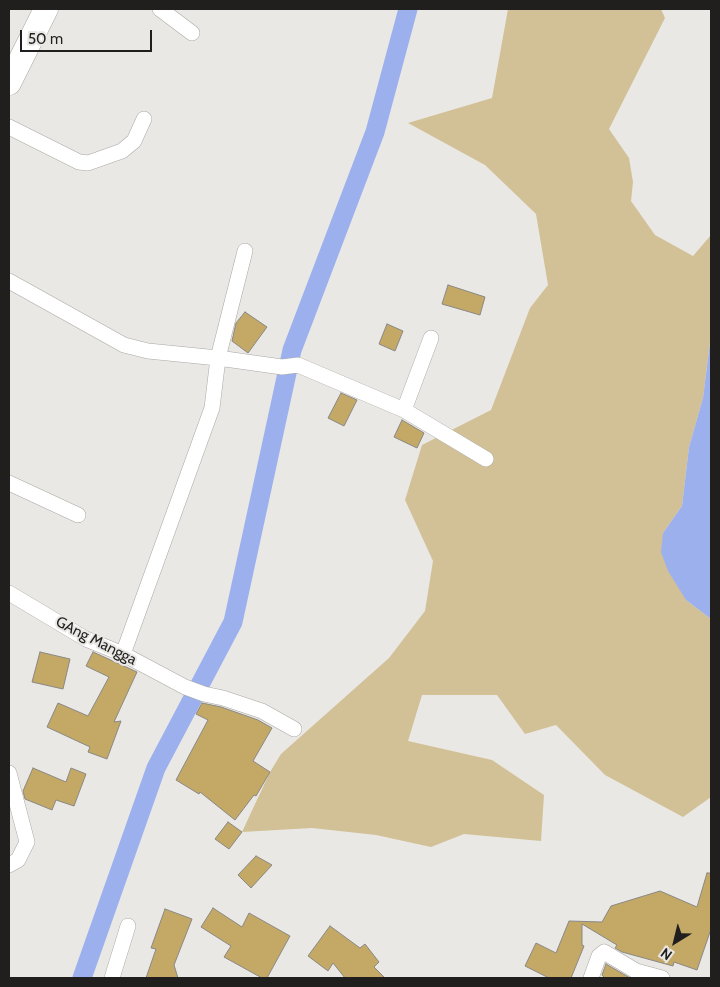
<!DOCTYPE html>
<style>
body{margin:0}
#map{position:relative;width:720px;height:987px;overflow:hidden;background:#eae8e5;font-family:Cabin,sans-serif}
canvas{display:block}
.frame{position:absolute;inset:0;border:10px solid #201f1e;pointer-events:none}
.north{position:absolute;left:650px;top:917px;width:50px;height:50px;-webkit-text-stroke:4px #eae8e5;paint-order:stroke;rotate:216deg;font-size:14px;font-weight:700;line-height:20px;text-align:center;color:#201f1e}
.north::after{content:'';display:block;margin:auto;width:18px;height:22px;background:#201f1e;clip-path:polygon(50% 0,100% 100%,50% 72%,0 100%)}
.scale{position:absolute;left:20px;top:30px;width:132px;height:22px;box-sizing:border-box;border:2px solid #201f1e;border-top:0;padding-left:6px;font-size:15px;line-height:18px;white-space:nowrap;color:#201f1e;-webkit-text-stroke:4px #eae8e5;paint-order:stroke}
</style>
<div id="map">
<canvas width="720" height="987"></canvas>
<div class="frame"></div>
<div class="north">N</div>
<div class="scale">50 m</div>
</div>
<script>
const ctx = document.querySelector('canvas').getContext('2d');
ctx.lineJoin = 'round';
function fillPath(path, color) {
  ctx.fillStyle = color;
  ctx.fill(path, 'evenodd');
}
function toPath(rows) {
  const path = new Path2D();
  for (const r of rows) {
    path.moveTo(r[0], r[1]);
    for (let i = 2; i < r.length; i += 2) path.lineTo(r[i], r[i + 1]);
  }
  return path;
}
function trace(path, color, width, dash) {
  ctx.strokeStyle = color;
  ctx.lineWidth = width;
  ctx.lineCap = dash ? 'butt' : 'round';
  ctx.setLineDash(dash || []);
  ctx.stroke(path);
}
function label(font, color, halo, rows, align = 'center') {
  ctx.font = font + ' Cabin,sans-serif';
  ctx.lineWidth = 4;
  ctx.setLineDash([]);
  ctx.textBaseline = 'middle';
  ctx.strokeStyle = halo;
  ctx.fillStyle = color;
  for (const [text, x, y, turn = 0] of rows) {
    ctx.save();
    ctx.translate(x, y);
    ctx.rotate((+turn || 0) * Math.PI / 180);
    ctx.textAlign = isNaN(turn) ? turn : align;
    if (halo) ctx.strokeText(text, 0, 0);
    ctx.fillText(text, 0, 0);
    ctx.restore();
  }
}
const green = toPath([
 [508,9,661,9,665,18,609,129,629,158,633,182,631,201,655,235,693,256,711,235,711,335,703,398,689,447,682,506,663,533,686,600,711,619,711,797,683,817,605,775,556,725,525,734,497,695,422,695,408,741,492,760,544,795,541,841,464,834,431,847,376,835,312,828,242,832,270,772,281,754,389,658,425,611,433,561,405,500,422,445,491,410,530,308,548,285,536,214,485,165,408,123,492,98]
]);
const water = toPath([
 [711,335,711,619,686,600,668,571,661,552,663,533,682,506,689,447,703,398]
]);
const canal = toPath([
 [82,978,156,768,233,622,292,350,375,132,408,9]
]);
const building = toPath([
 [448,285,485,297,480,315,442,304,448,285],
 [245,312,267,327,248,353,232,341,236,323,245,312],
 [387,324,403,331,395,351,379,344,387,324],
 [341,393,357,400,344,426,328,418,341,393],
 [402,420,424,433,417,448,394,437,402,420],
 [40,652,70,659,63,689,32,682,40,652],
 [93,652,137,672,114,722,121,721,107,759,88,752,90,747,47,727,58,703,88,716,109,677,86,666,93,652],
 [202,703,221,707,258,720,272,728,253,761,270,772,256,796,254,795,235,820,200,792,199,794,176,780,208,720,196,714,202,703],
 [33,768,66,782,71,768,86,774,74,806,56,800,52,810,25,799,23,791,33,768],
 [228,822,242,832,229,849,215,839,228,822],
 [256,856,272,865,251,888,238,875,256,856],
 [707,873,711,873,711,929,697,970,674,962,673,966,622,952,615,948,617,945,582,924,582,945,584,946,571,978,549,978,525,966,536,943,556,953,569,921,602,922,611,906,660,891,697,907,707,873],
 [213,908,242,927,249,913,290,936,267,978,262,978,224,957,231,946,201,927,213,908],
 [165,909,192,919,174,965,178,978,146,978,156,949,151,948,165,909],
 [330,926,360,948,365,944,379,962,374,967,385,978,345,978,333,963,328,971,308,956,330,926],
 [606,964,630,978,605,978,602,975,606,964]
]);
const street = toPath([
 [160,9,192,33],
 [9,127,79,162,88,163,122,151,134,141,144,119],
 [9,281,124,345,148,351,218,358,282,367,298,365,404,410,486,459],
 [404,410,431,338],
 [9,483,78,515],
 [9,593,86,639,123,654,185,687,204,694,223,698,262,711,294,729],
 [123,654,212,408,218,358,245,251],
 [9,773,27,842,18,860,9,865],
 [112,978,128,926],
 [591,978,599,956,604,952,636,971,662,978]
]);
const primary = toPath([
 [9,83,46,9]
]);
const streetNames = [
 ["GAng Mangga",96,641,27]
];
fillPath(green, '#d2c197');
fillPath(water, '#9bb0ed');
trace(canal, '#9bb0ed', 19);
fillPath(building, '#c3a866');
trace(building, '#898885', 1);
trace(street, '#aaa8a5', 16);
trace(primary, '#aaa8a5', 25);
trace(street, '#fff', 15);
trace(primary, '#fff', 24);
label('15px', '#201f1e', '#eae8e5', streetNames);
</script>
